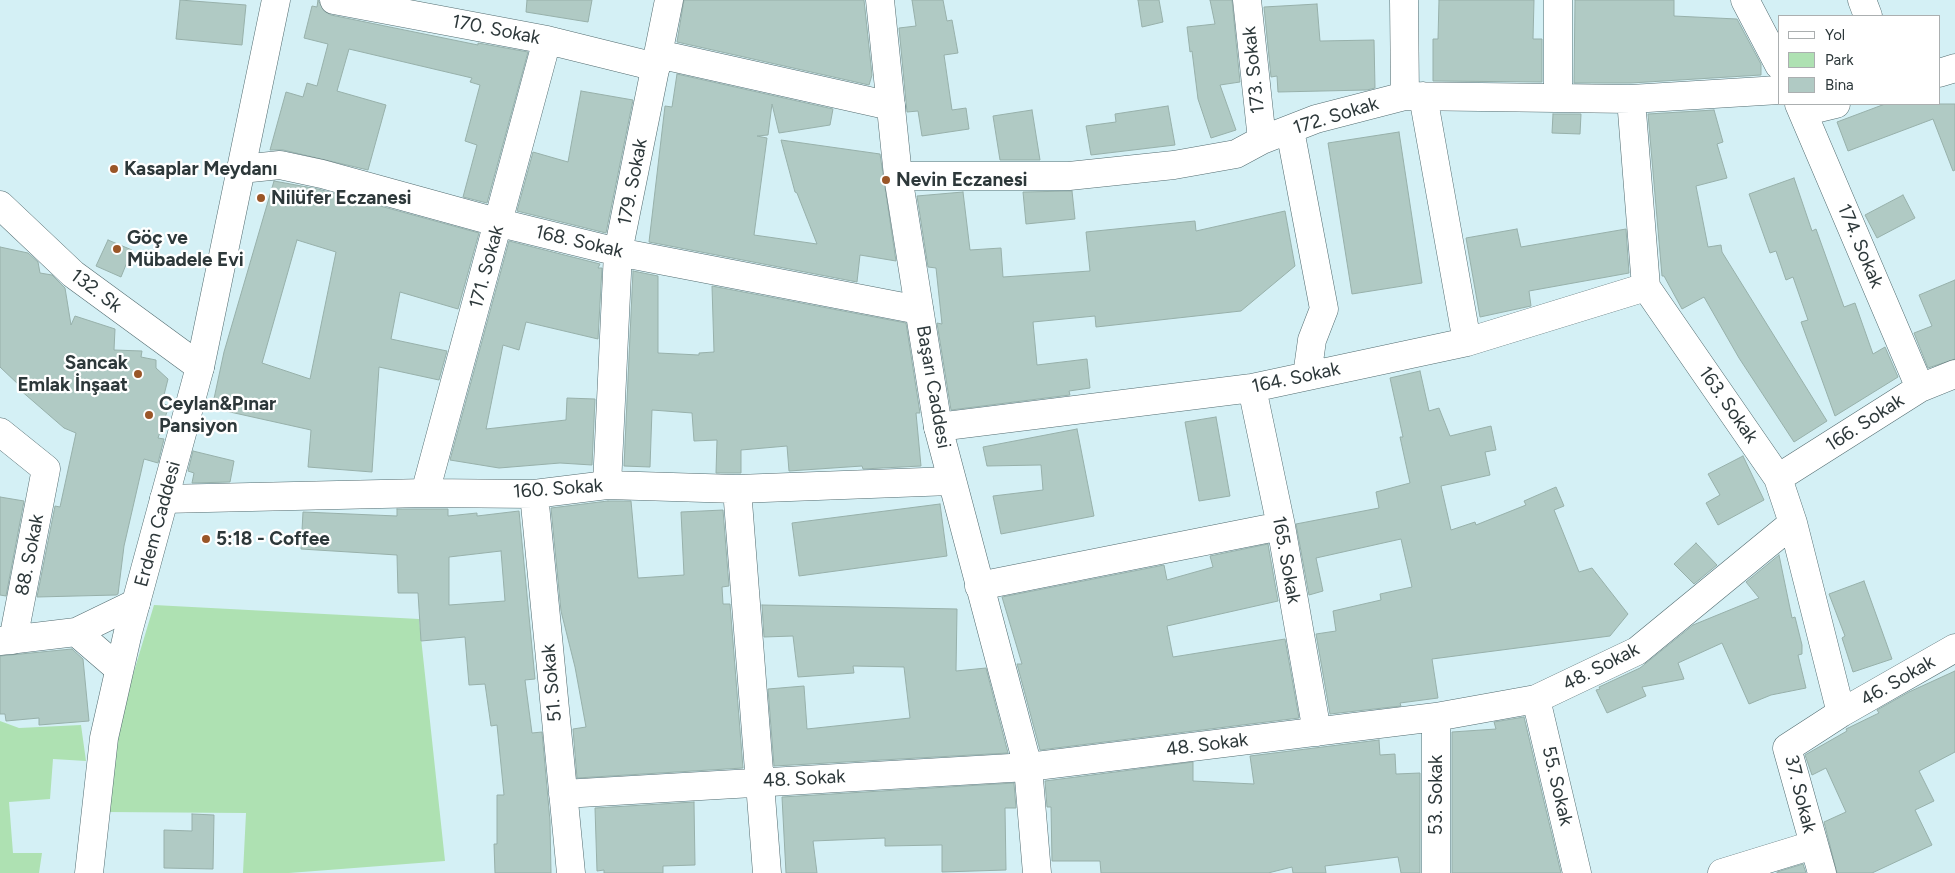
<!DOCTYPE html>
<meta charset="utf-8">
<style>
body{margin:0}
#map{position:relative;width:1955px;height:873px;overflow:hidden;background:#d4f0f5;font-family:Figtree,sans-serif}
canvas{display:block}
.legend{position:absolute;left:1778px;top:15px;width:162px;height:90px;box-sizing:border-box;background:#fff;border:1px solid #abafb0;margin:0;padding:6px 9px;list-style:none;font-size:15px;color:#2d383a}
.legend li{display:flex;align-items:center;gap:10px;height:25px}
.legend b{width:25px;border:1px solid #abafb0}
</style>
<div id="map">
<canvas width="1955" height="873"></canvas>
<ul class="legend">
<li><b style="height:6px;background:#fff"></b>Yol</li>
<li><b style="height:14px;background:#aee1b2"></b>Park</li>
<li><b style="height:14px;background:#b0cac4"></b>Bina</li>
</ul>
</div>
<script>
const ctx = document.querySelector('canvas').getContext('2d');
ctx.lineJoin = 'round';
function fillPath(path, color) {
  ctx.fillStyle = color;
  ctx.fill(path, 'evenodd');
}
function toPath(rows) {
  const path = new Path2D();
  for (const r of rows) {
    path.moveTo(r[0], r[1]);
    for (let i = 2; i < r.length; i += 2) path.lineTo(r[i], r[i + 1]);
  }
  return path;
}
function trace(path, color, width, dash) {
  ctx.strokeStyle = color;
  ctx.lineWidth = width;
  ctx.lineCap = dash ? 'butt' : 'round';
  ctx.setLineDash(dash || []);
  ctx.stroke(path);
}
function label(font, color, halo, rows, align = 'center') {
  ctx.font = font + ' Figtree,sans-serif';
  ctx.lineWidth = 4.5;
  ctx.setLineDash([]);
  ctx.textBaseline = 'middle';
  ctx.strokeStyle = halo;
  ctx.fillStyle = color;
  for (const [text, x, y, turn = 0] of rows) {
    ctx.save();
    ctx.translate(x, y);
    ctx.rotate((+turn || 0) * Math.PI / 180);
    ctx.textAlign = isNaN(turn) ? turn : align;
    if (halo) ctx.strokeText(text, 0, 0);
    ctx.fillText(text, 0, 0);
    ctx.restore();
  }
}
const green = toPath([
 [154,605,419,619,445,861,289,873,243,873,246,813,106,812,119,721],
 [0,721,19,728,81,725,86,761,53,759,50,799,9,802,13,853,42,853,39,873,0,873]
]);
const building = toPath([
 [180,0,246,5,242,45,176,39,180,0],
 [318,0,324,11,331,15,478,45,478,43,528,52,487,203,463,197,477,145,465,141,480,85,470,82,472,78,349,49,337,91,386,105,368,170,283,150,270,150,286,92,303,97,307,83,317,86,328,44,304,38,312,6,317,7,318,0],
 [527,0,592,0,588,22,526,12,527,0],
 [684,0,864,0,872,75,869,85,677,42,684,0],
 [912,0,943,0,947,21,952,20,958,53,944,55,952,110,966,108,969,129,922,136,918,111,907,112,899,28,916,26,912,0],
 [1138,0,1159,0,1163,22,1142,27,1138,0],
 [1210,0,1232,0,1240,82,1220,85,1236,130,1211,138,1198,99,1192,51,1190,52,1187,27,1215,24,1210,0],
 [1439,0,1534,0,1533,39,1542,39,1542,82,1433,81,1433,39,1438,39,1439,0],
 [1575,0,1674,0,1674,16,1737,19,1761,64,1761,75,1631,83,1574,83,1575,0],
 [1317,4,1320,41,1374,40,1375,88,1367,90,1278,92,1277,76,1271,77,1264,7,1317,4],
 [677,74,833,109,830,125,779,133,772,104,768,135,757,136,767,138,754,235,817,244,797,193,795,192,781,140,880,154,896,261,860,255,857,282,649,242,665,106,672,107,677,74],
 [581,91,633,100,606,233,517,211,533,152,568,162,581,91],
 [1885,104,1955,104,1955,170,1953,171,1933,119,1848,151,1837,122,1885,104],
 [1168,106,1175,145,1091,155,1086,126,1116,122,1115,114,1168,106],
 [1032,110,1040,160,1000,160,993,116,1032,110],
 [1714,110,1723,142,1717,144,1727,178,1696,186,1708,247,1721,245,1722,252,1827,421,1794,442,1739,358,1704,297,1682,309,1664,276,1662,276,1648,114,1714,110],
 [1553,114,1581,114,1580,134,1552,133,1553,114],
 [1399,132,1422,283,1352,294,1328,143,1399,132],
 [1794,178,1812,231,1816,229,1844,307,1855,303,1873,354,1885,347,1898,377,1835,416,1801,322,1808,320,1793,277,1786,280,1776,251,1770,253,1749,194,1794,178],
 [274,181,318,189,479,233,458,309,400,292,391,339,447,351,439,380,379,367,372,472,308,467,311,430,212,408,224,352,274,181],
 [297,240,336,252,310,379,262,363,297,240],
 [1072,191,1075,219,1026,224,1023,192,1072,191],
 [963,192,970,250,1001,248,1003,277,1090,271,1086,232,1195,221,1196,231,1285,211,1295,266,1241,311,1096,327,1095,316,1033,322,1037,365,1087,359,1090,388,1069,391,1070,395,951,410,937,323,942,324,936,268,928,267,917,196,963,192],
 [1903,195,1915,218,1877,238,1865,215,1903,195],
 [1517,229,1521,247,1626,229,1629,273,1529,291,1531,306,1480,317,1466,238,1517,229],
 [108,240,132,250,121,277,96,266,108,240],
 [509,241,600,264,598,268,602,268,598,339,526,322,519,350,503,345,486,429,566,420,567,398,595,399,592,465,560,463,499,468,450,460,509,241],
 [0,247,28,253,38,262,40,273,52,275,65,288,71,325,75,316,115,329,114,350,142,351,141,357,156,360,156,368,168,379,162,403,169,406,158,438,164,439,158,463,144,459,124,546,118,594,116,595,37,597,55,506,60,507,76,433,64,428,19,389,20,386,0,367,0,247],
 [633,271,658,276,658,353,699,355,699,353,714,352,712,286,906,323,920,413,916,413,921,466,863,469,862,466,789,471,787,446,741,450,741,473,716,473,717,440,694,441,692,413,652,410,650,467,624,466,633,271],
 [1955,280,1955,359,1928,368,1914,333,1932,326,1919,295,1955,280],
 [1420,371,1429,411,1439,408,1450,436,1491,426,1496,450,1485,452,1490,475,1441,486,1451,530,1475,522,1476,525,1526,505,1524,501,1556,487,1564,506,1554,510,1579,572,1592,568,1628,614,1610,636,1432,659,1438,698,1400,703,1401,706,1330,714,1316,634,1336,631,1333,611,1381,600,1380,594,1412,587,1401,539,1316,558,1323,591,1309,595,1296,524,1379,508,1376,492,1410,483,1400,437,1403,437,1390,378,1420,371],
 [1216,417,1230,496,1199,501,1185,422,1216,417],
 [1077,429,1094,516,1001,534,993,496,1043,490,1041,465,987,466,983,447,1077,429],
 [193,451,234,461,230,482,192,483,194,473,188,471,193,451],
 [1743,456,1764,500,1718,525,1706,503,1720,495,1708,474,1743,456],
 [0,497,24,501,6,596,0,595,0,497],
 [608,501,631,501,638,578,684,575,681,512,723,510,729,586,722,587,723,604,730,604,743,768,577,778,573,729,586,727,575,667,561,611,551,508,608,501],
 [940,504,947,556,799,576,792,523,940,504],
 [397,509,448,509,448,516,477,513,477,516,519,511,535,679,525,680,532,733,542,732,550,821,551,873,495,873,494,844,497,844,497,795,504,795,497,725,491,726,485,684,469,685,465,637,421,641,418,593,398,593,397,555,301,549,303,512,397,516,397,509],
 [501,551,505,601,449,605,449,557,501,551],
 [1696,543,1717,565,1694,584,1674,564,1696,543],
 [1268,544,1278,601,1167,626,1173,657,1285,639,1299,718,1040,750,1017,664,1022,664,1002,597,1164,565,1167,580,1213,567,1210,556,1268,544],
 [1779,555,1792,618,1795,617,1802,645,1802,654,1798,655,1806,688,1771,695,1749,704,1722,643,1678,663,1684,679,1642,687,1646,696,1607,713,1596,690,1600,689,1599,687,1640,668,1693,625,1759,598,1746,582,1779,555],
 [1864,581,1892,659,1853,672,1842,638,1845,636,1829,594,1864,581],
 [762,605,957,609,956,671,986,668,1008,753,774,766,768,689,804,686,807,729,910,718,904,667,853,666,854,673,798,677,793,636,764,637,762,605],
 [72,649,83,659,89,721,39,725,39,718,6,721,5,714,0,714,0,656,72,649],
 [1955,671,1955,752,1919,771,1934,801,1915,810,1932,845,1872,873,1837,873,1824,822,1846,812,1826,768,1812,775,1805,755,1847,731,1846,729,1879,713,1877,710,1909,692,1955,671],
 [1524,717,1561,873,1452,873,1452,732,1496,729,1494,722,1524,717],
 [1379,740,1380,755,1395,754,1396,774,1420,773,1420,873,1401,873,1398,857,1325,866,1326,873,1293,873,1292,867,1268,873,1101,873,1100,861,1052,861,1051,807,1047,807,1045,781,1193,762,1193,781,1254,784,1250,756,1379,740],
 [1014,783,1016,808,1005,808,1006,870,942,872,942,845,885,846,885,838,813,841,817,873,786,873,782,797,1014,783],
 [694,802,695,865,663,866,663,873,604,873,604,870,597,871,595,808,694,802],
 [192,814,214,815,213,869,164,868,164,830,192,831,192,814],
 [1803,864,1806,873,1777,873,1777,872,1803,864]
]);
const street = toPath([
 [334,0,547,40,656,67],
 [1247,0,1262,140],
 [1404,0,1405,96],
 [1745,0,1779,65],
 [1862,0,1868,16],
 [658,54,891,106],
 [1939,73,1955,68],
 [1423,96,1467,342],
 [1558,98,1558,0],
 [1631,99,1646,287,1778,478,1793,523,1841,713],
 [1799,104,1920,388],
 [1803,112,1836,104],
 [1290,130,1324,309,1312,340,1307,376],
 [241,169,280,165,322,174,500,223,618,252,919,310],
 [898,176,1069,176,1174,165,1236,154,1262,140,1316,119,1405,96,1631,99,1779,90],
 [1252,388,1281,526,1317,732],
 [938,427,1252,388,1467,342,1646,287],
 [0,432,46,469,13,640],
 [1778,478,1920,388,1955,374],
 [607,485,618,252,669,0],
 [737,489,767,873],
 [425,493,547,40],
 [534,494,571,873],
 [164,499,425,493,534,494,607,485,737,489,951,481],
 [979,586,1281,526],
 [76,632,119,669],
 [0,641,76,632,136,603],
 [1536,699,1577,873],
 [563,794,1028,767,1436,717,1536,699,1637,651,1793,523],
 [1436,873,1436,717],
 [1722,873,1813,845],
 [1822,873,1787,748,1841,713,1955,648]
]);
const secondary = toPath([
 [880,0,898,176,938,427,1028,767,1037,873],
 [200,367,276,0]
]);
const primary = toPath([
 [0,205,73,274,200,367,128,632,104,738,89,873]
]);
const markers = [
 [114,169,5,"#9a5628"],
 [886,180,5,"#9a5628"],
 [261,198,5,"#9a5628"],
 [117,249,5,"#9a5628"],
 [138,374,5,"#9a5628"],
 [149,415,5,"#9a5628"],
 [206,539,5,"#9a5628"]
];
const streetNames = [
 ["170. Sokak",496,30,11],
 ["173. Sokak",1254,70,-96],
 ["172. Sokak",1336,116,-17],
 ["179. Sokak",633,182,-79],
 ["168. Sokak",579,242,13],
 ["174. Sokak",1860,246,67],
 ["171. Sokak",487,267,-75],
 ["132. Sk",96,291,37],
 ["164. Sokak",1296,378,-12],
 ["Başarı Caddesi",933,387,80],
 ["163. Sokak",1728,405,55],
 ["166. Sokak",1865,423,-33],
 ["160. Sokak",558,489,-4],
 ["Erdem Caddesi",158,524,-75],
 ["88. Sokak",30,555,-79],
 ["165. Sokak",1286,560,80],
 ["48. Sokak",1601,667,-27],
 ["46. Sokak",1898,681,-30],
 ["51. Sokak",552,683,-95],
 ["48. Sokak",1207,745,-7],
 ["48. Sokak",804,779,-3],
 ["55. Sokak",1557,786,77],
 ["37. Sokak",1800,794,76],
 ["53. Sokak",1436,795,-90]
];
const poiNames = [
 ["Kasaplar Meydanı",124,169],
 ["Nevin Eczanesi",896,180],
 ["Nilüfer Eczanesi",271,198],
 ["Göç ve",127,238],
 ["Mübadele Evi",127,260],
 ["Sancak",128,363,"right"],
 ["Emlak İnşaat",128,385,"right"],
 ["Ceylan&Pınar",159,404],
 ["Pansiyon",159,426],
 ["5:18 - Coffee",216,539]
];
fillPath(green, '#aee1b2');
fillPath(building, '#b0cac4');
trace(building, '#97b0aa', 1);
trace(street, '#536c70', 29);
trace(secondary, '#536c70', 29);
trace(primary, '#536c70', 29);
trace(street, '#fff', 28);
trace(secondary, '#fff', 28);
trace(primary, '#fff', 28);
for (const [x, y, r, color] of markers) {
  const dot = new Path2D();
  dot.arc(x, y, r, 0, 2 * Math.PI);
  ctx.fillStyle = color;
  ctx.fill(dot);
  trace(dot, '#fff', 2);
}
label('19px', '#2d383a', '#fff', streetNames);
label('bold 19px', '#2d383a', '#fff', poiNames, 'left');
</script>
